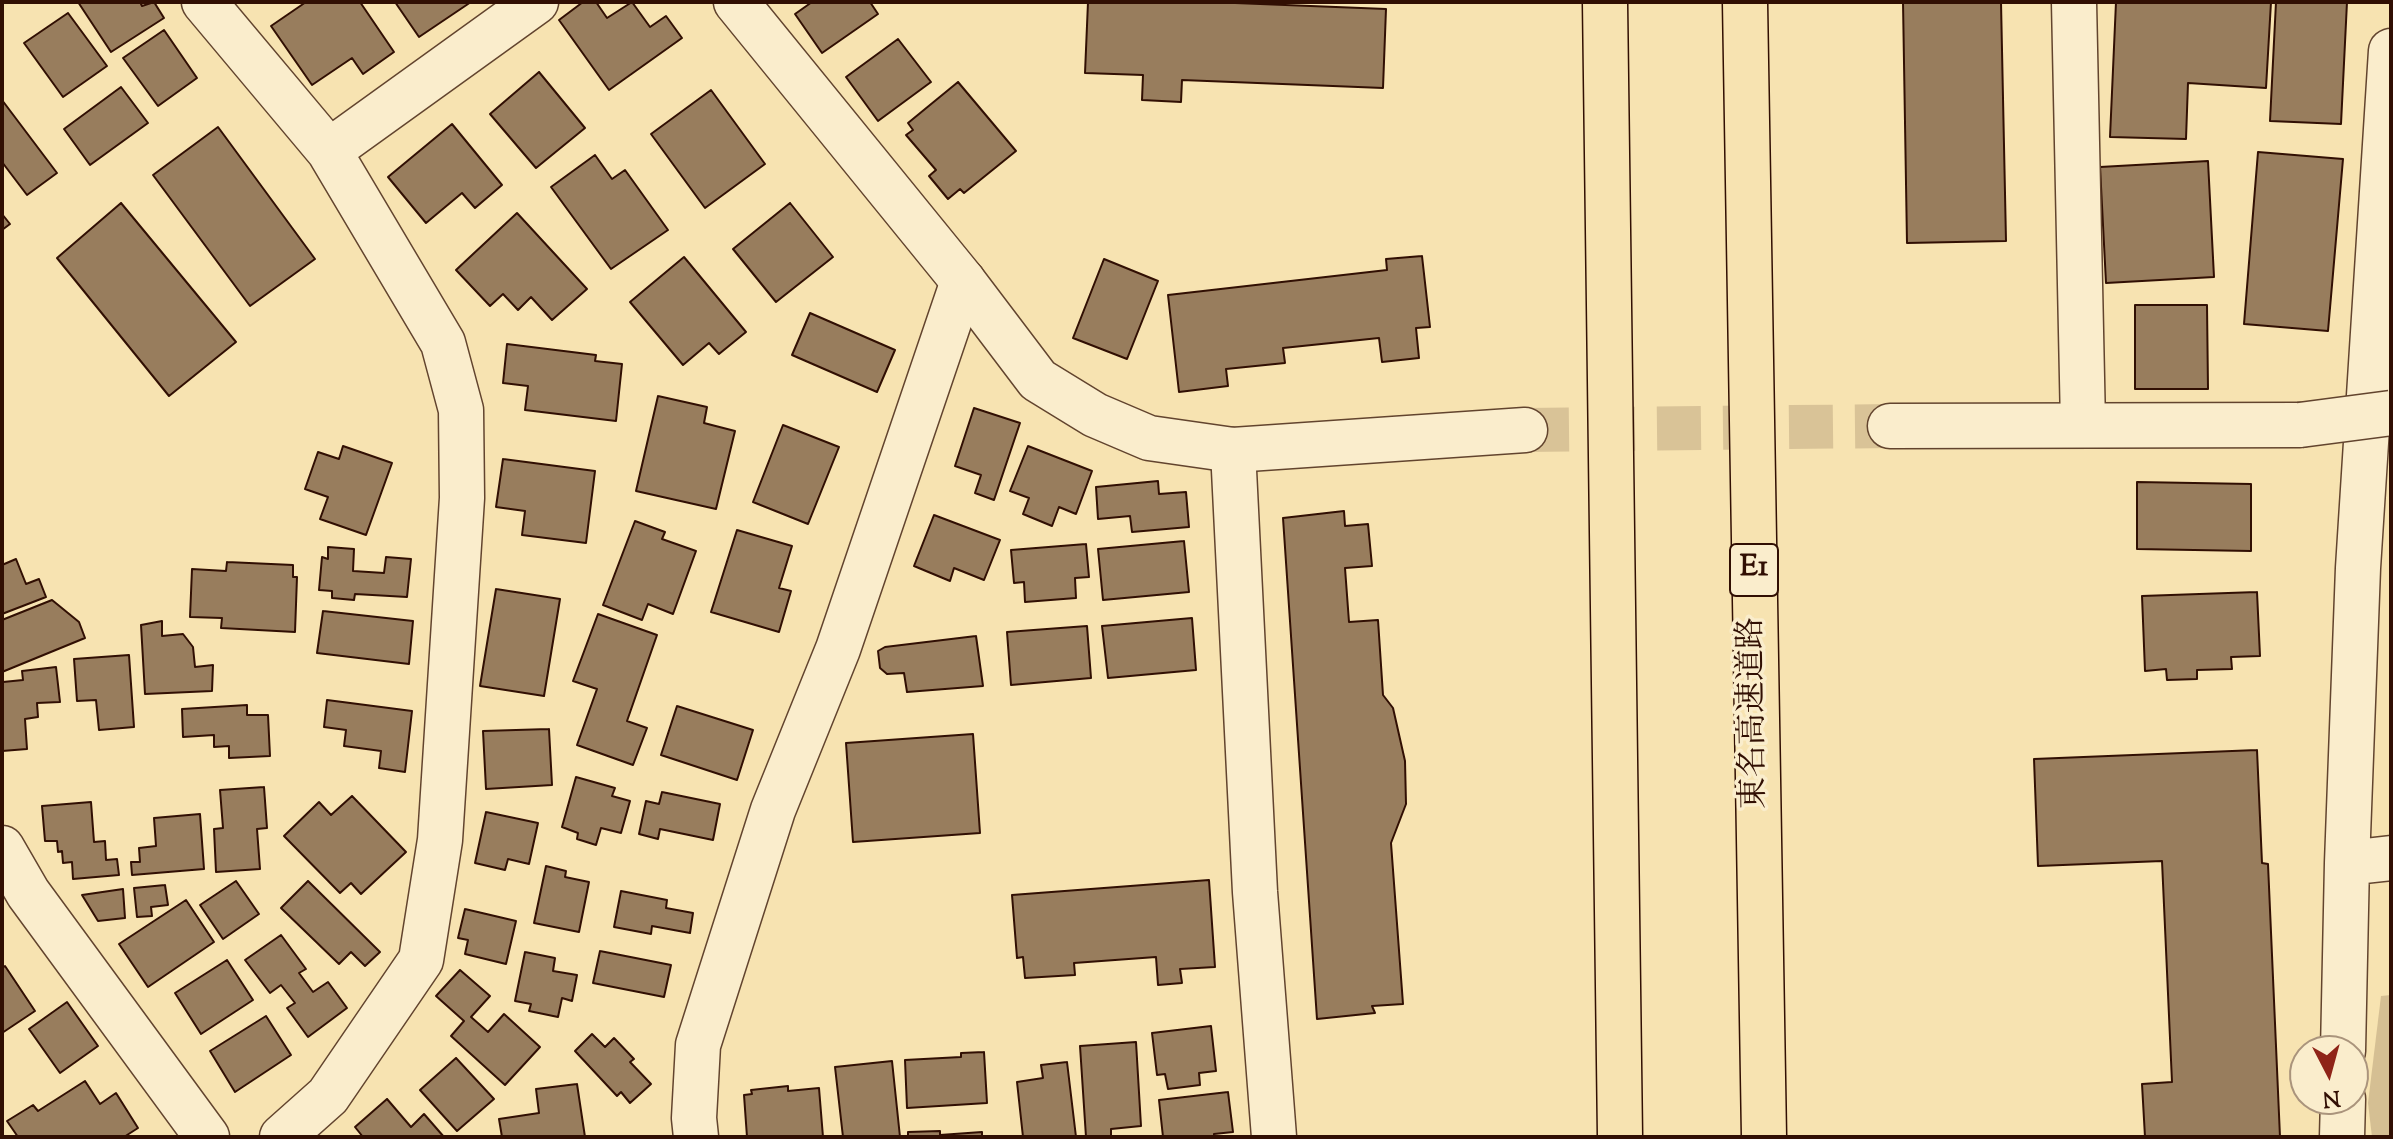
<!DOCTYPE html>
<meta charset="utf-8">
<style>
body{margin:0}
#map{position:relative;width:2393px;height:1139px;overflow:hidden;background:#f7e3b1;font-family:"Sorts Mill Goudy",serif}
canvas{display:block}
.frame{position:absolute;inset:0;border:4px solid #310f03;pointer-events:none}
.north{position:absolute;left:2289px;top:1035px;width:80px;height:80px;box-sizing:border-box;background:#faedcc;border:2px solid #aa947c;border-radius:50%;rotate:174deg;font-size:22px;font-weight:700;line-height:32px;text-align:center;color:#310f03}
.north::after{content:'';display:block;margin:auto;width:28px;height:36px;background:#8f2418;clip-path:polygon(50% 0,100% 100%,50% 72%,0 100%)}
</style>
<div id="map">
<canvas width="2393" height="1139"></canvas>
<div class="frame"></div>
<div class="north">N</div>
</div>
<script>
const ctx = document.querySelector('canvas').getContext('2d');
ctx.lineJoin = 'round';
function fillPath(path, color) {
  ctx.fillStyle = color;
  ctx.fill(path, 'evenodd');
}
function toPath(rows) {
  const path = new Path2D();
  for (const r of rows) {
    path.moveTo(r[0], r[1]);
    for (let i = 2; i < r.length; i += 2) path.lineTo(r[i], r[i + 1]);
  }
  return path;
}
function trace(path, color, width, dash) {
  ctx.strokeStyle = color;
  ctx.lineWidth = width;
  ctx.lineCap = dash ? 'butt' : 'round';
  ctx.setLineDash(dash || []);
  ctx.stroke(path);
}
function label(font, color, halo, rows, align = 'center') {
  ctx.font = font + ' "Sorts Mill Goudy","Noto Serif JP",serif';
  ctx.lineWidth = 7;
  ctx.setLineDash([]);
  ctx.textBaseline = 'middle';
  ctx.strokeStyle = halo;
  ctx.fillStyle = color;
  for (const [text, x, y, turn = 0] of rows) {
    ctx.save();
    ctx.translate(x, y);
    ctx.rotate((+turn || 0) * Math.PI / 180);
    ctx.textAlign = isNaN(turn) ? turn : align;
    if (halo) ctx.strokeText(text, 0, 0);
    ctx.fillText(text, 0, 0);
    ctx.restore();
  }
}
const green = toPath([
 [2391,995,2391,1137,2372,1137,2368,1103,2381,996]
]);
const building = toPath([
 [78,2,140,2,142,6,154,2,164,18,111,52,78,2],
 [306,2,360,2,394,52,363,74,352,58,312,85,271,26,306,2],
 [395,2,471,2,419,37,395,2],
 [583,2,596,2,607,18,632,2,650,27,666,16,682,38,609,90,559,20,583,2],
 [812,2,870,2,878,14,822,53,795,14,812,2],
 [1088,2,1210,2,1386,9,1383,88,1182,80,1181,102,1142,100,1143,75,1085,73,1088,2],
 [1903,2,2001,2,2006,241,1907,243,1903,2],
 [2116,2,2271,2,2266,88,2188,83,2186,139,2110,137,2116,2],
 [2276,2,2347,2,2341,124,2270,121,2276,2],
 [68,13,107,66,63,97,24,43,68,13],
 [164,30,197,78,158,106,123,58,164,30],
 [898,39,931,82,878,121,846,77,898,39],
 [539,72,585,128,536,168,490,114,539,72],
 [958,82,1016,151,964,193,960,189,948,199,929,176,936,170,906,135,913,130,908,123,958,82],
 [121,87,148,123,90,165,64,129,121,87],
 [711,90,765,164,705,208,651,134,711,90],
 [2,100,57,173,27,195,2,162,2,100],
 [452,124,502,185,475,208,462,193,426,223,388,177,452,124],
 [218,127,315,259,250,306,153,175,218,127],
 [2258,152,2343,159,2328,331,2244,324,2258,152],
 [595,155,612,179,625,170,668,230,611,269,551,187,595,155],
 [2208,161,2214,277,2106,283,2100,167,2208,161],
 [121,203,236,342,169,396,57,258,121,203],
 [790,203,833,257,776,302,733,249,790,203],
 [517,213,587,289,552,320,531,297,518,310,503,294,490,306,456,270,517,213],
 [2,214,10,224,2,230,2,214],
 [1422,256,1430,327,1416,328,1419,358,1382,362,1379,338,1283,348,1285,363,1226,369,1228,386,1179,392,1168,295,1387,270,1386,259,1422,256],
 [684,257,746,332,719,354,709,343,683,365,630,302,684,257],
 [1104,259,1158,281,1127,359,1073,338,1104,259],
 [2135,305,2207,305,2208,389,2135,389,2135,305],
 [810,313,895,350,877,392,792,355,810,313],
 [507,344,596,355,595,361,622,364,616,421,525,410,528,386,503,383,507,344],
 [658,396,707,407,704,423,735,431,716,509,636,491,658,396],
 [974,408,1020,423,994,500,975,493,981,475,955,466,974,408],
 [783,425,839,447,808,524,753,502,783,425],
 [343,446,392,463,366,535,320,519,328,497,305,489,318,452,339,459,343,446],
 [1028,446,1092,471,1076,514,1059,507,1052,526,1023,514,1029,498,1010,491,1028,446],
 [503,459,595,471,586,543,522,535,525,511,496,507,503,459],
 [1158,481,1159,494,1186,492,1189,527,1132,532,1130,516,1098,519,1096,487,1158,481],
 [2137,482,2251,484,2251,551,2137,549,2137,482],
 [1344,511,1345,526,1368,524,1372,566,1345,568,1349,622,1378,620,1383,695,1393,708,1405,761,1406,804,1391,843,1403,1004,1372,1006,1375,1013,1317,1019,1283,518,1344,511],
 [934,515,1000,540,984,580,954,568,950,581,914,566,934,515],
 [635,521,665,532,662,539,696,551,673,614,648,604,642,620,603,605,635,521],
 [737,530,792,546,779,588,791,591,779,632,711,612,737,530],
 [1184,541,1189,592,1103,600,1098,549,1184,541],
 [1086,544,1089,577,1075,578,1076,598,1025,602,1024,582,1014,583,1011,550,1086,544],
 [328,547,354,549,353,571,384,573,386,557,411,559,407,597,355,594,354,600,332,598,332,591,319,590,322,557,328,559,328,547],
 [16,559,26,584,39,579,46,597,2,614,2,565,16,559],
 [227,562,293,565,293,577,297,577,295,632,221,628,222,618,190,617,192,569,226,571,227,562],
 [496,589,560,599,544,696,480,686,496,589],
 [2257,592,2260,656,2231,657,2232,669,2197,670,2197,679,2167,680,2166,669,2145,671,2142,596,2257,592],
 [52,600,79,622,85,638,2,672,2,620,52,600],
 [323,611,413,621,409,664,317,653,323,611],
 [598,614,657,635,627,721,647,728,633,765,577,745,597,689,573,681,598,614],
 [1192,618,1196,670,1108,678,1102,626,1192,618],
 [162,621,162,636,183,634,193,647,195,667,213,665,212,691,145,694,141,625,162,621],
 [1087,626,1091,678,1011,685,1007,632,1087,626],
 [976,636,983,686,907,692,904,673,887,674,880,668,878,651,885,647,976,636],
 [129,655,134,727,99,730,96,700,77,701,74,659,129,655],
 [56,667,60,702,37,703,38,717,25,719,27,749,2,751,3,682,23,680,22,671,56,667],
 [327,700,412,711,405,772,379,768,381,751,344,746,346,730,324,727,327,700],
 [247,705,247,715,268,715,270,756,229,758,229,746,214,747,214,735,183,737,182,709,247,705],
 [677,706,753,730,737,780,661,755,677,706],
 [549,729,552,785,486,789,483,731,549,729],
 [973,734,980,833,853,842,846,743,973,734],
 [2257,750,2262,863,2268,864,2280,1137,2145,1137,2142,1084,2172,1082,2162,861,2038,866,2034,759,2257,750],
 [576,777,615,788,612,796,630,801,621,833,601,828,596,845,577,839,578,833,562,827,576,777],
 [264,787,267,828,257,829,260,869,216,872,214,829,223,828,220,790,264,787],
 [662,792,720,804,713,840,660,829,658,839,639,834,646,801,659,804,662,792],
 [352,796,406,852,361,894,351,883,340,893,284,836,319,802,331,815,352,796],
 [91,802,94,842,105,841,106,860,117,859,119,875,73,879,72,862,63,863,62,851,58,852,57,841,45,841,42,806,91,802],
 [486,812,538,823,529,864,508,859,505,870,475,863,486,812],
 [200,814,204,869,132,875,131,862,140,862,139,848,156,846,154,818,200,814],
 [546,866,566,871,565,877,589,882,579,932,534,923,546,866],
 [1209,880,1215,967,1180,969,1182,983,1158,985,1156,957,1074,963,1075,975,1025,978,1023,957,1017,958,1012,895,1209,880],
 [236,881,259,914,223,939,200,905,236,881],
 [308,881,380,952,365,966,351,952,339,964,281,908,308,881],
 [165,885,168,905,151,907,152,916,137,917,134,888,165,885],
 [123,889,125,918,98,921,82,895,123,889],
 [621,891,667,900,666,908,693,913,690,933,652,926,651,934,614,927,621,891],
 [186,900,214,942,148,987,119,944,186,900],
 [465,909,516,921,506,964,465,954,468,940,458,938,465,909],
 [281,935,306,969,299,973,313,992,328,982,347,1008,308,1037,287,1008,295,1003,281,985,270,993,245,960,281,935],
 [600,951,671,965,664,997,593,983,600,951],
 [525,952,555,958,553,971,577,975,572,1001,562,998,558,1017,529,1011,531,1004,515,1001,525,952],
 [227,960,253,1000,201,1034,175,993,227,960],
 [5,966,35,1011,2,1033,2,968,5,966],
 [460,970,490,996,471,1017,488,1032,504,1014,540,1047,505,1085,451,1036,464,1021,436,996,460,970],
 [67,1002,98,1046,60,1073,29,1029,67,1002],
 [266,1016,291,1055,235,1092,210,1051,266,1016],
 [1211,1026,1216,1071,1199,1073,1200,1085,1168,1089,1165,1074,1157,1075,1152,1033,1211,1026],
 [592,1034,605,1047,614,1038,634,1059,630,1062,651,1084,630,1103,621,1092,617,1096,575,1051,592,1034],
 [1136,1042,1141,1126,1111,1129,1111,1137,1086,1137,1080,1046,1136,1042],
 [984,1052,987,1103,907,1108,905,1060,961,1057,961,1053,984,1052],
 [456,1058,494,1099,457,1131,420,1090,456,1058],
 [892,1061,900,1137,843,1137,835,1067,892,1061],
 [1067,1062,1076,1137,1023,1137,1017,1082,1043,1078,1041,1065,1067,1062],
 [85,1081,100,1104,116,1093,138,1128,124,1137,18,1137,7,1121,33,1105,38,1111,85,1081],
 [577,1084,585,1137,502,1137,499,1119,539,1113,536,1089,577,1084],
 [788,1086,788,1091,819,1088,823,1137,747,1137,744,1095,752,1094,751,1090,788,1086],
 [1228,1092,1233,1132,1214,1134,1214,1137,1163,1137,1159,1100,1228,1092],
 [387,1099,411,1127,424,1114,444,1137,363,1137,355,1127,387,1099],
 [940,1131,940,1135,982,1132,982,1137,908,1137,908,1132,940,1131]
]);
const tertiaryTunnel = toPath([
 [1525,430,1890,426]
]);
const minor = toPath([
 [204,2,329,151,443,343,461,410,462,498,440,840,421,960,328,1096,282,1137],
 [2074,2,2083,425],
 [329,151,536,2],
 [1233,450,1255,892,1274,1137],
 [2,848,28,893,207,1137],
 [2347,863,2391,858],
 [2343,1051,2347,863,2358,568,2391,51],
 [696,1137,694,1118,698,1045,773,810,838,649,963,281],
 [2342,1137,2343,1099]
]);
const tertiary = toPath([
 [736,2,963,281,1038,380,1095,415,1149,438,1233,450,1525,430],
 [1890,426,2300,425]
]);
const motorway = toPath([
 [1605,2,1620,1137],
 [1745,2,1764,1137]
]);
const tertiaryBridge = toPath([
 [2300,425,2391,413]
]);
const shields = [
 [1754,570,48]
];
const shieldNames = [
 ["E1",1754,570]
];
const streetNames = [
 ["東名高速道路",1756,713,-91]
];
fillPath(green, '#d5bf93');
fillPath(building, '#987d5d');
trace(building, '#310f03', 2);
trace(tertiaryTunnel, '#d9c397', 44, [44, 22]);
trace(minor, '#62442e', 47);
trace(tertiary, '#62442e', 47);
trace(motorway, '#310f03', 47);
trace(minor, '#faedcc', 44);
trace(tertiary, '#faedcc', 44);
trace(motorway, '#f7e3b1', 44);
trace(tertiaryBridge, '#62442e', 47, []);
trace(tertiaryBridge, '#faedcc', 44);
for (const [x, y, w] of shields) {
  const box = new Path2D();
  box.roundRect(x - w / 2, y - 26, w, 52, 6);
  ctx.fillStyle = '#faedcc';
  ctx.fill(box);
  trace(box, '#310f03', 2);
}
label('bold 30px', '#310f03', null, shieldNames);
label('32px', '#310f03', '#faedcc', streetNames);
</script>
